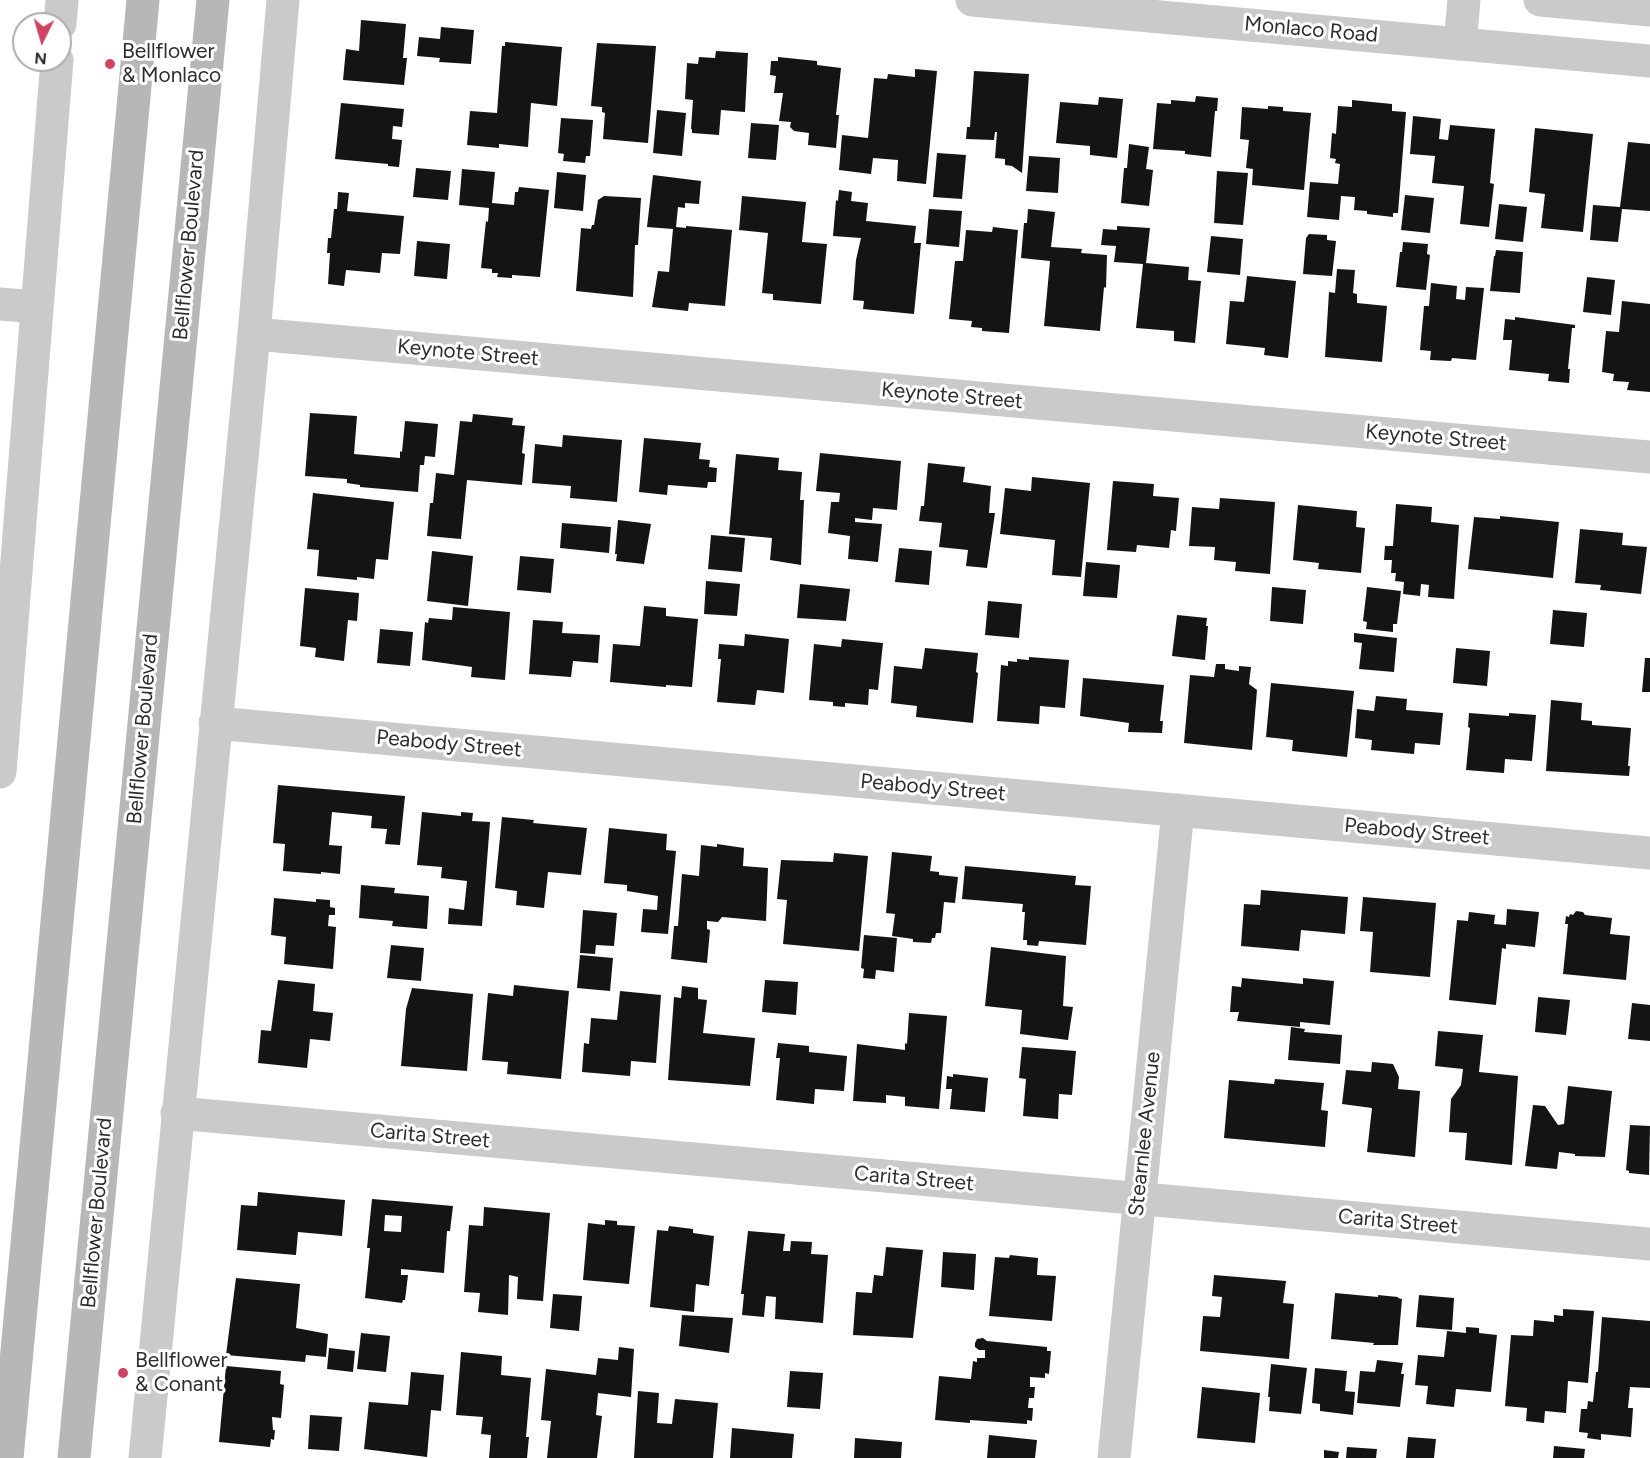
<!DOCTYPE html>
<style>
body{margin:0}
#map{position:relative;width:1650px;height:1458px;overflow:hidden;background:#fff;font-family:Figtree,sans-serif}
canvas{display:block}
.north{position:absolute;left:12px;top:12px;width:60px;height:60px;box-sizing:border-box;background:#fff;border:2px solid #ababab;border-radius:50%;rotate:185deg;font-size:16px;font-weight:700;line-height:24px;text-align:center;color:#2d2d2d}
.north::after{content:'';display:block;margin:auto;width:21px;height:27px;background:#cf4465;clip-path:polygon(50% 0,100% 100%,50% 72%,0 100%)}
</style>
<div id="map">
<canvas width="1650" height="1458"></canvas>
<div class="north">N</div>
</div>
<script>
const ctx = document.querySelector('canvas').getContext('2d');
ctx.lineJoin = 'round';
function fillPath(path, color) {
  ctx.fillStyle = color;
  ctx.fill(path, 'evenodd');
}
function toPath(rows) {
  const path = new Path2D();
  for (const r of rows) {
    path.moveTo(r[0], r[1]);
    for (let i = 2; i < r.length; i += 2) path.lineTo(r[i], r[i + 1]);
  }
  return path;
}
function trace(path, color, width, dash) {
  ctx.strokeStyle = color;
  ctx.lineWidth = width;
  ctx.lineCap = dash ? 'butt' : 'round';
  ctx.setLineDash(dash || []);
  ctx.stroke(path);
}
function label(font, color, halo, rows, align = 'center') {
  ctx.font = font + ' Figtree,sans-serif';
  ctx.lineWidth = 6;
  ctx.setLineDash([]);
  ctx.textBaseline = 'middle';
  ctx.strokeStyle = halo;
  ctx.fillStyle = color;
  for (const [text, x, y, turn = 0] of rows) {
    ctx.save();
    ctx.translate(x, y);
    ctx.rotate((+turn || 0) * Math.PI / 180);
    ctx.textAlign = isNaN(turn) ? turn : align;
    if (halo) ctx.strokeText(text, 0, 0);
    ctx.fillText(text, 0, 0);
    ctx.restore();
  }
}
const building = toPath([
 [361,20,406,24,403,58,407,58,404,85,343,80,346,49,359,51],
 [441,27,474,30,471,64,439,62,440,58,417,56,419,37,440,39],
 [505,42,562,47,557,106,531,103,528,147,499,144,499,148,467,145,470,111,497,113,502,46,505,46],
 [597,43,656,46,648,143,603,139,605,113,602,112,602,107,591,106],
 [716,51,748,53,745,112,721,110,719,135,692,133,692,129,691,129,693,100,685,99,687,63,698,64,699,57,715,58],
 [778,57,817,61,817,65,841,68,836,115,839,115,836,148,808,145,809,133,794,131,790,127,791,122,779,121,783,93,774,93,776,76,770,75,771,61,778,61],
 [915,69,937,71,926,184,897,181,898,160,873,158,871,174,839,170,842,135,868,138,874,78,887,79,888,74,915,77],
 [974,71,1029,74,1022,173,1012,166,1005,165,1005,159,995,158,997,132,995,132,994,140,966,139,967,127,970,127],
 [1196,96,1218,98,1217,111,1215,111,1211,157,1185,154,1185,151,1153,149,1157,103,1171,104,1171,100,1195,102],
 [1099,97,1123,99,1117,158,1090,155,1090,146,1056,143,1060,102,1098,105],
 [1352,100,1392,104,1392,111,1406,112,1398,213,1393,213,1393,217,1367,214,1367,211,1354,210,1355,197,1341,196,1339,220,1307,217,1310,182,1338,184,1340,164,1335,163,1336,159,1330,158,1332,133,1336,134,1338,106,1352,107],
 [341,103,404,109,402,127,393,126,392,139,402,140,399,167,388,166,388,164,335,159],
 [1268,106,1283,107,1283,111,1311,113,1304,190,1252,185,1253,169,1246,168,1249,140,1240,139,1242,107,1268,109],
 [657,110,686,113,682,156,653,153],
 [1413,116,1441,119,1439,139,1448,140,1450,125,1495,129,1490,183,1494,184,1489,227,1460,224,1464,186,1432,183,1435,156,1410,154],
 [561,118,593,120,590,156,586,156,585,163,563,161,564,154,558,153],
 [751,123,779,125,776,160,748,158],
 [1535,128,1593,134,1583,232,1541,228,1545,194,1529,192],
 [1628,142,1650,144,1650,211,1622,209,1618,242,1590,240,1593,205,1620,207],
 [1129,144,1149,147,1146,169,1153,170,1149,206,1121,203,1124,168,1127,168],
 [937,153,966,155,962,199,933,197],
 [1029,156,1060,158,1058,193,1026,191],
 [416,168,451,171,448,200,413,197],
 [462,169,495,172,492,203,514,205,515,192,518,192,519,187,549,190,540,277,512,275,512,278,497,277,498,273,492,273,492,269,481,268,486,221,488,222,489,208,459,205],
 [1217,171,1248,173,1243,225,1214,223],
 [557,172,586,175,583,211,554,208],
 [653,175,701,181,699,204,685,203,685,208,678,207,676,227,686,228,686,226,732,230,725,306,689,303,688,311,652,307,658,271,669,272,673,229,647,227],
 [839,190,852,192,851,201,868,203,866,221,916,226,914,243,921,243,914,314,863,309,864,301,853,300,856,260,861,238,833,236,836,200,838,201],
 [338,192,349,193,347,211,404,216,400,254,382,253,380,273,346,270,344,286,328,284,330,253,327,253,328,238,331,238,334,209,337,209],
 [1405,195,1434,198,1430,233,1401,230],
 [604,196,641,198,638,245,635,245,633,297,576,291,581,228,591,229,592,225,594,225,598,200],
 [742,196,806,202,802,242,827,244,821,304,773,300,773,294,762,293,768,233,739,230],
 [1499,204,1527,207,1523,242,1495,239],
 [929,209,962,211,959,247,926,244],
 [1028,209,1055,212,1051,247,1082,249,1081,253,1107,255,1106,288,1104,287,1100,331,1044,326,1050,261,1021,258,1024,223,1027,223],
 [1117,226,1150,228,1146,263,1189,267,1188,280,1201,281,1195,343,1174,341,1174,331,1136,328,1143,264,1114,262,1116,246,1101,245,1103,229,1117,230],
 [993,227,1018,230,1009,333,982,331,982,328,971,327,972,321,949,319,955,261,963,261,966,230,992,232],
 [1309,234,1327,235,1327,240,1336,241,1332,276,1303,274,1306,238],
 [1211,236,1243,239,1240,275,1207,272],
 [417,241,450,244,447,279,414,276],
 [1403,242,1428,244,1427,254,1430,255,1426,290,1396,287,1400,252,1402,252],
 [1496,250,1523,252,1520,293,1490,291,1494,256,1495,256],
 [1337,269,1355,270,1353,293,1357,294,1357,303,1387,306,1382,362,1325,357,1329,292,1335,293],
 [1247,276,1296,281,1288,358,1264,355,1265,348,1226,344,1230,301,1244,302],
 [1587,277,1615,280,1611,315,1583,312],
 [1431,283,1457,286,1456,299,1465,300,1466,287,1484,288,1476,360,1452,358,1451,361,1430,360,1431,351,1420,350,1424,306,1429,306],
 [1622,301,1650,304,1650,392,1627,390,1629,382,1613,381,1614,374,1602,372,1606,331,1619,332],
 [1515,317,1575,325,1575,328,1572,328,1568,369,1570,369,1569,383,1548,381,1549,374,1509,370,1512,340,1503,340,1505,319,1515,320],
 [310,413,357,416,354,454,400,458,400,451,402,452,405,421,438,424,435,457,425,456,424,465,420,465,418,492,360,487,360,485,347,483,347,479,305,476],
 [473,414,513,418,512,425,525,426,522,453,525,454,522,485,467,480,461,539,427,536,430,503,433,503,436,473,454,475,460,421,472,422],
 [563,435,622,440,617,502,570,498,571,486,532,483,535,444,562,447],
 [644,438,701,443,699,459,710,460,709,467,717,468,716,482,708,482,707,488,668,485,667,495,639,492],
 [820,453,901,461,897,510,873,508,872,520,855,518,855,522,882,524,878,562,848,559,850,536,828,533,831,502,839,502,840,493,816,491],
 [736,454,779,458,778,470,802,472,800,500,804,500,801,565,770,560,772,538,729,534],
 [928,463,965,467,963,482,991,486,989,513,995,513,987,568,966,566,968,550,939,547,942,523,919,521,921,506,924,506],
 [1032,477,1090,483,1081,577,1052,575,1055,540,1000,534,1005,488,1031,491],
 [1113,481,1154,484,1153,496,1179,498,1176,531,1171,530,1169,548,1137,545,1136,552,1107,550],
 [313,493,394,502,388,560,376,559,374,579,357,577,357,580,317,576,319,550,307,549],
 [1220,498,1275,502,1270,574,1235,571,1236,562,1214,560,1215,547,1189,546,1192,507,1219,509],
 [1396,504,1432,507,1431,522,1459,525,1454,599,1428,597,1429,585,1421,584,1420,596,1403,594,1404,582,1395,581,1396,573,1391,573,1392,560,1384,560,1385,546,1393,546],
 [1298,505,1357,511,1356,527,1365,528,1361,573,1318,569,1319,563,1293,560],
 [1500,516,1559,522,1553,578,1468,569,1474,517,1500,519],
 [618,520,651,524,644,564,616,561,617,554,615,554],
 [562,523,611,527,609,553,560,548],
 [1580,529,1623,533,1622,545,1647,547,1641,594,1600,590,1601,585,1575,583],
 [711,535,745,538,742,572,708,569],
 [899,548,932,551,929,585,895,582],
 [432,551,473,556,468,606,427,601],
 [520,556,554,559,551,593,517,590],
 [1086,562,1120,565,1117,598,1083,596],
 [706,581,740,584,737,616,704,614],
 [800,584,850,589,846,621,797,618],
 [1272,587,1306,590,1303,624,1270,621],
 [1367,587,1401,591,1397,624,1393,624,1393,632,1366,629,1367,622,1363,621],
 [305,588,359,593,357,621,348,620,344,661,315,657,316,648,300,646],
 [988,601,1022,604,1019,638,985,635],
 [644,606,666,608,666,616,698,619,692,687,666,685,666,687,610,682,613,644,640,646],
 [453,607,510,612,505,680,471,677,472,667,422,660,425,622,428,623,429,618,452,620],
 [1553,610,1587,613,1584,647,1550,644],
 [1177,615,1207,618,1206,626,1208,626,1205,660,1172,656],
 [533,620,563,622,562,633,600,635,598,663,573,661,571,677,529,674],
 [380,629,413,632,410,666,377,663],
 [1354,633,1397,638,1394,672,1359,669,1362,643,1354,642],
 [745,634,789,639,784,693,757,690,755,705,717,702,721,659,718,659,719,644,744,646],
 [842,639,883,643,878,690,869,689,868,705,845,703,845,707,833,706,833,702,809,700,814,644,841,647],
 [925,648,978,653,976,672,978,673,973,723,916,717,917,706,891,703,894,666,922,669],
 [1456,648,1490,651,1487,686,1453,683],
 [1029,657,1069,660,1065,708,1040,706,1039,724,997,721,1001,665,1008,666,1008,661,1017,662,1017,659,1029,660],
 [1645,658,1650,658,1650,692,1642,692],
 [1216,664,1225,664,1225,669,1239,671,1239,666,1251,667,1249,684,1257,690,1252,750,1184,743,1190,675,1214,677],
 [1083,678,1164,685,1160,721,1163,721,1162,733,1128,732,1129,723,1080,716],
 [1271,683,1354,691,1347,757,1292,751,1293,740,1266,737],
 [1376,696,1407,699,1406,710,1443,713,1440,745,1415,743,1414,754,1371,750,1372,740,1355,738,1357,709,1374,711],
 [1551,700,1582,703,1581,720,1592,721,1592,725,1631,728,1628,766,1630,766,1629,776,1546,771],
 [1469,713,1509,716,1509,713,1536,715,1532,761,1505,759,1504,773,1466,770,1470,728,1468,727],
 [278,785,405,796,400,845,385,844,387,829,371,828,372,816,332,812,329,845,342,846,340,874,321,872,321,874,283,871,285,844,273,843],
 [422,812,461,816,461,812,473,813,472,821,490,822,482,926,448,924,449,908,464,910,467,881,441,878,442,867,417,865],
 [502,817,534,820,533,823,587,828,581,875,548,872,544,908,516,905,517,891,495,888],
 [609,828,667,834,666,850,676,851,668,934,641,932,643,909,657,910,658,896,627,891,627,885,604,883],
 [717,844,744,848,743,866,768,868,766,921,722,917,718,922,707,921,707,929,710,930,707,963,671,959,674,926,678,926,682,874,699,876,701,845,717,847],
 [892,852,932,856,930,871,939,872,939,875,958,877,955,903,944,902,941,933,936,933,935,938,932,938,931,943,913,942,913,939,892,936,895,914,886,913],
 [834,853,868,856,859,951,783,944,787,900,777,899,781,860,833,862],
 [965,866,1076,876,1075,885,1091,886,1086,945,1039,941,1038,946,1027,945,1027,940,1023,940,1025,912,1022,912,1023,904,962,899],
 [361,885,395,888,394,893,429,896,427,929,392,926,393,921,359,918],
 [1261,890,1348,897,1345,934,1301,930,1299,951,1241,946,1244,904,1260,905],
 [1363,897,1436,903,1430,977,1370,972,1373,932,1360,931],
 [274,898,316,902,316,899,330,900,330,907,335,908,335,915,329,915,328,926,336,927,333,969,284,964,286,937,271,935],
 [1507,909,1539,912,1535,947,1506,944,1506,949,1502,948,1496,1005,1449,1000,1457,920,1468,921,1469,912,1495,915,1494,924,1506,925],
 [583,910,617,913,614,946,596,945,595,954,580,953],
 [1576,911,1583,912,1585,915,1612,918,1610,934,1630,936,1626,980,1563,974,1568,924,1565,924,1566,916,1569,917,1570,914,1573,915],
 [864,935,897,938,894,972,876,970,875,979,863,978,864,969,861,968],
 [391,945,424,948,421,981,387,978],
 [991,947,1066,956,1063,1006,1073,1007,1068,1040,1020,1034,1022,1010,985,1006],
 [580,955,613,958,610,991,577,988],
 [1242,978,1303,984,1303,978,1334,981,1330,1025,1300,1022,1300,1027,1237,1021,1239,1012,1230,1012,1232,986,1241,987],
 [278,980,315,984,313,1011,333,1013,330,1041,310,1039,307,1068,258,1063,261,1030,271,1031],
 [765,980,798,982,796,1015,762,1012],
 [514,985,569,991,561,1079,507,1074,508,1062,482,1060,488,993,513,996],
 [682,986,698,988,698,999,707,1000,703,1033,755,1038,750,1086,668,1080,674,997,681,998],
 [412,988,473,994,467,1071,401,1066,406,1009],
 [620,991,661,995,656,1063,631,1061,630,1076,582,1072,584,1043,589,1044,591,1018,617,1020],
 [1538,997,1570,1000,1566,1035,1535,1032],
 [1632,1003,1650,1005,1650,1041,1628,1039],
 [909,1013,947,1016,939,1109,905,1106,905,1097,886,1095,886,1103,853,1101,857,1044,905,1050,905,1043,907,1044],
 [1291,1027,1305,1029,1304,1032,1342,1035,1340,1064,1288,1060],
 [1438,1031,1483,1035,1479,1072,1518,1076,1512,1165,1465,1160,1467,1133,1449,1132,1451,1099,1461,1085,1463,1069,1435,1066],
 [778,1043,809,1046,809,1052,847,1056,844,1091,815,1089,814,1104,776,1100,780,1058,776,1058],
 [1022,1047,1076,1051,1072,1095,1059,1094,1058,1119,1023,1116,1026,1079,1019,1078],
 [1372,1062,1393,1064,1399,1077,1398,1089,1420,1091,1415,1157,1367,1152,1372,1108,1342,1104,1346,1070,1371,1072],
 [953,1074,988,1078,985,1112,950,1109,952,1089,946,1089,947,1076,953,1077],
 [1275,1079,1324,1083,1321,1110,1328,1111,1325,1147,1224,1138,1229,1080,1274,1084],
 [1568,1086,1612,1091,1605,1157,1575,1156,1575,1154,1559,1152,1557,1169,1525,1166,1533,1105,1545,1106,1558,1125,1564,1124],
 [1630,1125,1650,1126,1649,1175,1629,1173,1629,1171,1626,1170],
 [258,1192,345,1200,342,1236,298,1232,296,1255,237,1250,241,1205,257,1206],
 [372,1199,453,1206,450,1231,447,1231,444,1273,401,1269,401,1275,408,1275,405,1300,403,1300,402,1303,365,1298,370,1248,367,1248],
 [385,1215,402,1216,401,1232,384,1231],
 [484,1207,550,1213,543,1301,517,1299,518,1277,509,1275,508,1315,478,1312,480,1293,464,1292,469,1225,483,1226],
 [605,1220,617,1221,617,1225,635,1226,629,1284,583,1280,588,1223,605,1225],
 [669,1226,693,1229,693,1233,714,1236,709,1286,696,1284,694,1312,650,1307,657,1230,668,1231],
 [748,1231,785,1234,783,1251,790,1251,791,1241,812,1242,811,1254,828,1255,823,1323,775,1319,776,1297,766,1296,764,1317,742,1315,744,1294,741,1294],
 [886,1247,923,1250,913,1338,853,1335,856,1292,872,1293,874,1275,883,1276],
 [943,1252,976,1254,974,1290,941,1287],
 [1010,1255,1038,1258,1037,1275,1056,1276,1052,1321,989,1316,995,1257,1009,1258],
 [1214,1275,1286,1281,1283,1303,1294,1304,1289,1359,1200,1351,1203,1316,1220,1317,1222,1297,1212,1296],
 [236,1278,300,1284,296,1328,328,1334,326,1357,306,1355,305,1362,226,1355],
 [1335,1293,1378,1297,1378,1295,1398,1297,1398,1298,1402,1299,1398,1345,1373,1345,1374,1343,1331,1339],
 [553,1294,582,1296,579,1331,550,1328],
 [1419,1295,1454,1298,1452,1330,1416,1327],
 [1563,1309,1594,1311,1588,1383,1568,1381,1566,1413,1545,1411,1544,1423,1526,1421,1527,1408,1505,1406,1511,1335,1533,1336,1534,1320,1554,1322,1554,1315,1563,1316],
 [682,1315,733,1318,729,1353,679,1346],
 [1602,1317,1650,1321,1650,1388,1630,1387,1628,1408,1633,1408,1631,1437,1601,1434,1601,1440,1587,1438,1588,1433,1579,1432,1581,1409,1587,1409,1588,1401,1593,1402,1596,1372,1598,1372],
 [1466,1327,1479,1328,1479,1333,1497,1335,1491,1392,1456,1389,1454,1407,1426,1404,1428,1386,1415,1385,1418,1355,1444,1357,1447,1331,1466,1333],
 [361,1333,390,1336,386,1372,357,1369],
 [983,1338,987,1341,1047,1347,1047,1351,1051,1351,1049,1374,1045,1373,1045,1378,1030,1377,1030,1387,1035,1387,1034,1398,1029,1398,1028,1408,1033,1408,1032,1421,1027,1420,1027,1424,970,1420,970,1423,935,1420,939,1376,971,1379,973,1361,977,1362,977,1358,985,1358,985,1350,979,1350,975,1347,975,1343,977,1339],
 [619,1347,634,1349,631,1397,598,1393,596,1415,602,1416,597,1458,547,1458,551,1421,541,1420,546,1369,596,1375,598,1358,618,1360],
 [329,1348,355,1351,353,1372,327,1369],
 [461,1352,502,1356,501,1375,531,1378,526,1437,529,1437,527,1458,489,1458,491,1435,481,1434,483,1417,456,1415],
 [1377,1360,1403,1363,1401,1374,1404,1374,1400,1407,1357,1403,1360,1371,1375,1372],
 [1271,1364,1307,1368,1301,1414,1269,1411,1270,1397,1268,1397],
 [226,1366,281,1371,280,1384,284,1385,281,1418,272,1417,273,1430,275,1430,274,1440,271,1439,270,1447,219,1442],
 [1315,1368,1347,1371,1345,1391,1355,1392,1353,1415,1320,1411,1320,1404,1312,1403],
 [790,1371,823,1373,820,1409,787,1407],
 [411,1372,444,1375,441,1411,431,1410,427,1457,364,1449,369,1402,408,1405],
 [1202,1387,1260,1393,1255,1443,1197,1438],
 [638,1391,659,1393,657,1423,672,1424,675,1399,718,1403,713,1458,634,1458],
 [310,1415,342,1417,339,1451,308,1449],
 [732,1428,794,1434,792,1458,730,1458],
 [989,1435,1037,1440,1035,1458,987,1458],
 [1408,1437,1436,1439,1434,1458,1406,1458],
 [855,1438,902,1442,901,1458,854,1458],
 [1554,1446,1585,1449,1584,1458,1553,1458],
 [1347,1447,1377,1449,1376,1458,1346,1458],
 [1324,1450,1339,1452,1338,1458,1324,1458]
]);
const minor = toPath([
 [60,24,62,0],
 [1460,44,1464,0],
 [0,304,36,307],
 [254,334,1650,457],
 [215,723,1650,853],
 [0,772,57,60],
 [177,1113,1650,1244],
 [145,1458,254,334,283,0],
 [1114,1458,1178,810]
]);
const tertiary = toPath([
 [972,0,1650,61],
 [1540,0,1650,10]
]);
const secondary = toPath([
 [7,1458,143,0],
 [74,1458,213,0]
]);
const markers = [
 [110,64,6,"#cf4465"],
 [123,1373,6,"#cf4465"]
];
const streetNames = [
 ["Monlaco Road",1311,30,5],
 ["Bellflower Boulevard",189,245,-85],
 ["Keynote Street",468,353,5],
 ["Keynote Street",952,396,5],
 ["Keynote Street",1436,438,5],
 ["Bellflower Boulevard",143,729,-85],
 ["Peabody Street",449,744,5],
 ["Peabody Street",933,788,5],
 ["Peabody Street",1417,832,5],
 ["Stearnlee Avenue",1145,1134,-84],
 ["Carita Street",430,1136,5],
 ["Carita Street",914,1179,5],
 ["Bellflower Boulevard",97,1213,-85],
 ["Carita Street",1398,1222,5]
];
const poiNames = [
 ["Bellflower",122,52],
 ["& Monlaco",122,76],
 ["Bellflower",135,1361],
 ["& Conant",135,1385]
];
fillPath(building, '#141414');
trace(minor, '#cacaca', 33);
trace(tertiary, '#cacaca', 33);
trace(secondary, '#b7b7b7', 33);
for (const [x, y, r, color] of markers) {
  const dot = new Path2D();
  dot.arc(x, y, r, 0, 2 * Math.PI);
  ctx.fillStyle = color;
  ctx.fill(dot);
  trace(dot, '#fff', 2);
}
label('21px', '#2d2d2d', '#fff', streetNames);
label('21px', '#2d2d2d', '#fff', poiNames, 'left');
</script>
